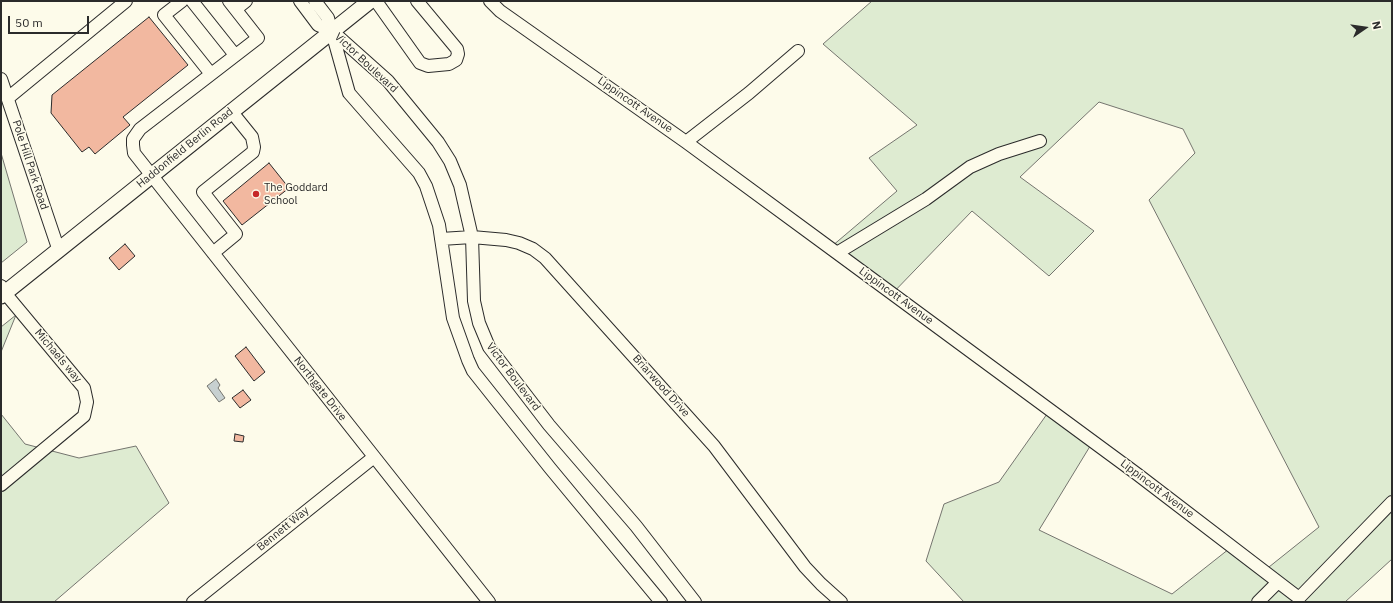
<!DOCTYPE html>
<style>
body{margin:0}
#map{position:relative;width:1393px;height:603px;overflow:hidden;background:#fdfbea;font-family:"IBM Plex Sans",sans-serif}
canvas{display:block}
.frame{position:absolute;inset:0;border:2px solid #2b2b2b;pointer-events:none}
.north{position:absolute;left:1345px;top:8px;width:40px;height:40px;-webkit-text-stroke:3px #fdfbea;paint-order:stroke;rotate:77deg;font-size:11px;font-weight:700;line-height:16px;text-align:center;color:#2b2b2b}
.north::after{content:'';display:block;margin:auto;width:14px;height:18px;background:#2b2b2b;clip-path:polygon(50% 0,100% 100%,50% 72%,0 100%)}
.scale{position:absolute;left:8px;top:16px;width:81px;height:18px;box-sizing:border-box;border:2px solid #2b2b2b;border-top:0;padding-left:5px;font-size:12px;line-height:14px;white-space:nowrap;color:#2b2b2b;-webkit-text-stroke:3px #fdfbea;paint-order:stroke}
</style>
<div id="map">
<canvas width="1393" height="603"></canvas>
<div class="frame"></div>
<div class="north">N</div>
<div class="scale">50 m</div>
</div>
<script>
const ctx = document.querySelector('canvas').getContext('2d');
ctx.lineJoin = 'round';
function fillPath(path, color) {
  ctx.fillStyle = color;
  ctx.fill(path, 'evenodd');
}
function toPath(rows) {
  const path = new Path2D();
  for (const r of rows) {
    path.moveTo(r[0], r[1]);
    for (let i = 2; i < r.length; i += 2) path.lineTo(r[i], r[i + 1]);
  }
  return path;
}
function trace(path, color, width, dash) {
  ctx.strokeStyle = color;
  ctx.lineWidth = width;
  ctx.lineCap = dash ? 'butt' : 'round';
  ctx.setLineDash(dash || []);
  ctx.stroke(path);
}
function label(font, color, halo, rows, align = 'center') {
  ctx.font = font + ' "IBM Plex Sans",sans-serif';
  ctx.lineWidth = 3;
  ctx.setLineDash([]);
  ctx.textBaseline = 'middle';
  ctx.strokeStyle = halo;
  ctx.fillStyle = color;
  for (const [text, x, y, turn = 0] of rows) {
    ctx.save();
    ctx.translate(x, y);
    ctx.rotate((+turn || 0) * Math.PI / 180);
    ctx.textAlign = isNaN(turn) ? turn : align;
    if (halo) ctx.strokeText(text, 0, 0);
    ctx.fillText(text, 0, 0);
    ctx.restore();
  }
}
const green = toPath([
 [872,1,1392,1,1392,559,1345,602,964,602,926,561,944,504,999,482,1047,414,1092,443,1039,530,1172,594,1234,545,1264,571,1319,527,1149,200,1195,153,1183,129,1099,102,1020,177,1094,231,1049,276,972,211,888,298,825,252,897,191,869,158,917,125,823,44,872,1],
 [1,153,27,242,1,263,1,153],
 [16,315,1,352,1,327,16,315],
 [1,414,25,444,79,458,136,446,169,503,54,602,1,602,1,414]
]);
const water = toPath([
 [216,379,220,385,218,388,225,398,219,402,207,386,216,379]
]);
const building = toPath([
 [149,17,188,65,123,117,130,125,95,154,89,147,82,152,51,113,52,95,149,17],
 [269,163,289,188,242,225,223,201,269,163],
 [125,244,135,256,119,270,109,258,125,244],
 [246,347,265,372,254,381,235,356,246,347],
 [243,390,251,400,240,408,232,398,243,390],
 [235,434,244,436,243,442,234,441,235,434]
]);
const minor = toPath([
 [182,1,164,15,211,74],
 [192,1,235,55],
 [229,1,258,38,140,129,133,139,133,145,134,153,489,602],
 [300,1,318,25,332,31,388,81,438,142,450,161,460,185,472,237,474,301,479,323,489,347,549,425,636,526,695,602],
 [315,1,328,18,349,93,419,173,426,186,439,225,453,318,468,360,473,371,550,468,661,602],
 [376,1,420,63,428,66,449,64,456,60,458,54,457,49,417,1],
 [490,1,500,11,686,142,837,253,1137,474,1299,598,1392,502],
 [236,9,246,1],
 [1,79,59,251],
 [8,98,126,1],
 [686,142,749,93,798,51],
 [441,239,472,237,506,240,519,243,533,249,545,258,714,446,805,567,821,584,841,602],
 [213,253,236,234,203,192,253,152,254,147,252,137,231,111],
 [837,253,926,199,970,167,999,154,1040,141],
 [1,286,5,293,84,388,87,402,84,416,1,485],
 [193,602,374,457],
 [1258,602,1278,582]
]);
const major = toPath([
 [1,296,370,1]
]);
const markers = [
 [256,194,4,"#c62828"]
];
const streetNames = [
 ["Victor Boulevard",366,63,43],
 ["Lippincott Avenue",635,105,35],
 ["Haddonfield Berlin Road",185,148,-39],
 ["Pole Hill Park Road",30,165,72],
 ["Lippincott Avenue",896,296,36],
 ["Michaels way",58,356,50],
 ["Victor Boulevard",513,377,53],
 ["Briarwood Drive",661,386,48],
 ["Northgate Drive",320,389,52],
 ["Lippincott Avenue",1157,489,37],
 ["Bennett Way",283,529,-39]
];
const poiNames = [
 ["The Goddard",264,188],
 ["School",264,201]
];
fillPath(green, '#deebd1');
trace(green, '#74746e', 1);
fillPath(water, '#c7d0d0');
trace(water, '#74746e', 1);
fillPath(building, '#f2b8a0');
trace(building, '#2b2b2b', 1);
trace(minor, '#2b2b2b', 14);
trace(major, '#2b2b2b', 17);
trace(minor, '#fdfbea', 12);
trace(major, '#fdfbea', 15);
for (const [x, y, r, color] of markers) {
  const dot = new Path2D();
  dot.arc(x, y, r, 0, 2 * Math.PI);
  ctx.fillStyle = color;
  ctx.fill(dot);
  trace(dot, '#fdfbea', 1.5);
}
label('11px', '#2b2b2b', '#fdfbea', streetNames);
label('11px', '#2b2b2b', '#fdfbea', poiNames, 'left');
</script>
